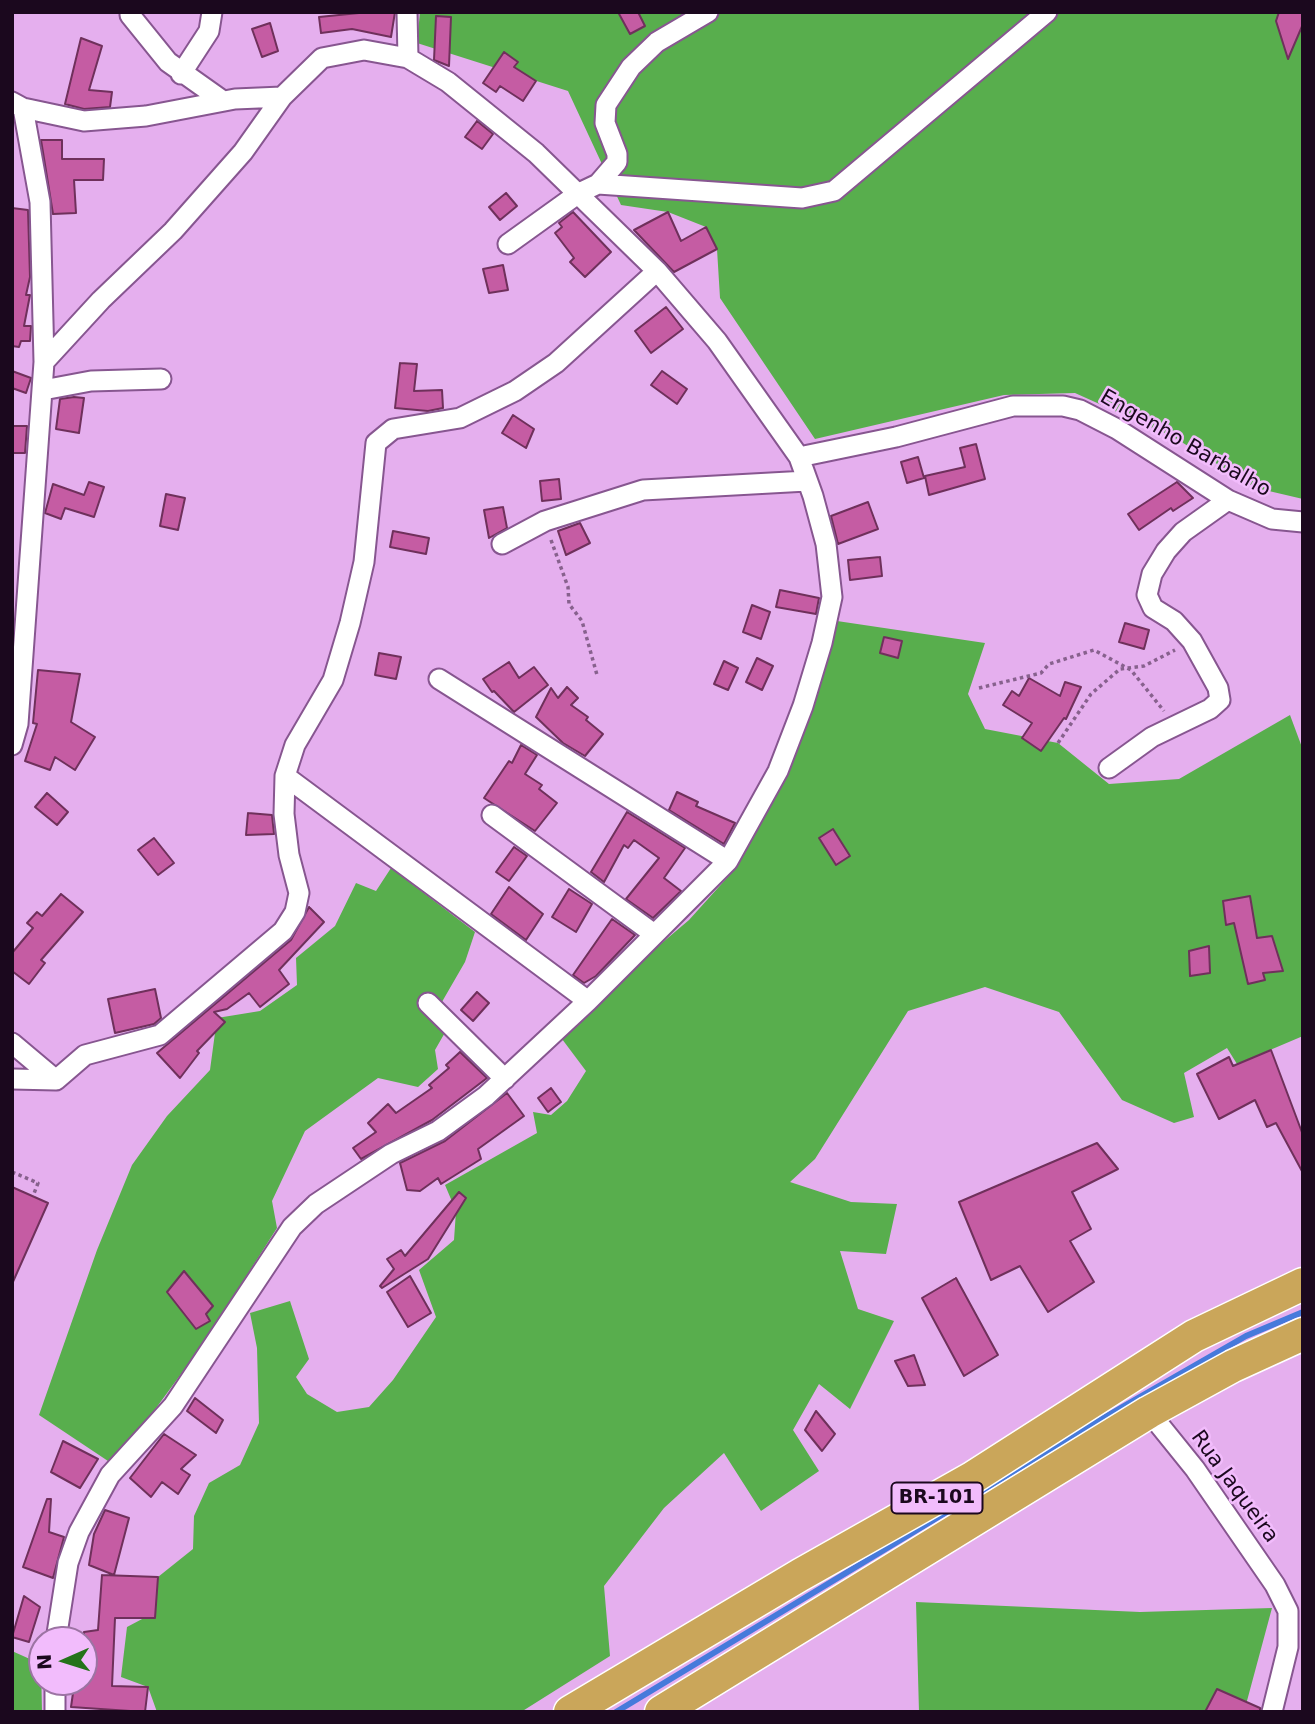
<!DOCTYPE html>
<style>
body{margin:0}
#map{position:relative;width:1315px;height:1724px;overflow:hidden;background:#e5afee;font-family:"DejaVu Sans",sans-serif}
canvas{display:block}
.frame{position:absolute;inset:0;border:14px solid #1b081e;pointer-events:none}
.north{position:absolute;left:28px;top:1626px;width:70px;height:70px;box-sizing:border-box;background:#f2bcfc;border:2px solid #9c74a3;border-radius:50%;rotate:267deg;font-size:19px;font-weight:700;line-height:28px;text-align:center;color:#1b081e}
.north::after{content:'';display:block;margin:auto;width:24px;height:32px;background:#25731a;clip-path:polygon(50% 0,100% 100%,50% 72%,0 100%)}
</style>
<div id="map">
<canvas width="1315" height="1724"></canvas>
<div class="frame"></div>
<div class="north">N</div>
</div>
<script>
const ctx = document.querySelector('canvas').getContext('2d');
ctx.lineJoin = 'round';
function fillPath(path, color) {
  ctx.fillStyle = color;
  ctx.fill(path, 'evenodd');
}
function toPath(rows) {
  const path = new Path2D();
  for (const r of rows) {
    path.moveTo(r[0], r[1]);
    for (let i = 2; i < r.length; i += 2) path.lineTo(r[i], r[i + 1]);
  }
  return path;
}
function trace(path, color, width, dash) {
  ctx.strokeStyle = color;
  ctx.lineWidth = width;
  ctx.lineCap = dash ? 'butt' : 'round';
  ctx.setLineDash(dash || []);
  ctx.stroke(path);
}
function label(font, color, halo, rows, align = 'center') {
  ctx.font = font + ' "DejaVu Sans",sans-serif';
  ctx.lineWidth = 5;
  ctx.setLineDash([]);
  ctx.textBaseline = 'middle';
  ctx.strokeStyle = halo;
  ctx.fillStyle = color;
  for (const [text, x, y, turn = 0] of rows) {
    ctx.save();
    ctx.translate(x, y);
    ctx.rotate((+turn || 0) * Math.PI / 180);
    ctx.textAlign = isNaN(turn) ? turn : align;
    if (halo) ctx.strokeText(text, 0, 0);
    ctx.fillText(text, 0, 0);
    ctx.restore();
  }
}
const forest = toPath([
 [420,12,1303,12,1303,499,1256,488,1175,438,1075,393,1004,395,815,439,720,298,717,249,706,227,668,212,621,205,568,91,417,43],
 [837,621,985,643,968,694,985,729,1058,743,1109,784,1179,779,1290,715,1303,750,1303,1036,1237,1064,1227,1048,1184,1073,1194,1117,1174,1123,1122,1100,1059,1012,985,987,908,1011,815,1159,790,1182,851,1202,897,1204,886,1254,840,1251,858,1309,894,1321,850,1409,819,1384,793,1430,819,1471,761,1511,724,1453,664,1508,604,1586,610,1656,521,1712,157,1712,148,1687,121,1677,127,1627,144,1618,155,1618,158,1577,193,1549,194,1516,209,1483,240,1465,259,1423,257,1348,250,1313,290,1301,309,1359,296,1377,307,1394,337,1412,369,1407,393,1380,436,1317,419,1270,454,1240,456,1211,445,1185,537,1133,533,1112,551,1115,567,1101,586,1071,562,1039,636,965,689,920,735,869,787,768,823,677],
 [391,868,475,932,465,962,439,1007,451,1022,435,1050,438,1069,418,1087,378,1078,305,1131,272,1201,277,1228,203,1344,148,1419,108,1461,39,1415,97,1250,132,1165,167,1116,210,1070,217,1018,260,1011,297,985,296,958,335,926,356,883,376,891],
 [916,1602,1140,1612,1272,1608,1244,1712,919,1712],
 [12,1651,41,1664,42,1712,12,1712]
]);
const stream = toPath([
 [616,1712,1084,1429,1246,1336,1303,1312]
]);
const building = toPath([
 [369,12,395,12,391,37,352,29,321,33,319,17,369,12],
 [618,12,638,12,645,26,630,34,618,12],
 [1279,12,1303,12,1303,24,1288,59,1276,21,1279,12],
 [436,16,451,17,449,66,434,60,436,16],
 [270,23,278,51,262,57,252,29,270,23],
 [81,38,102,46,89,90,112,92,110,107,84,109,65,104,81,38],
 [504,52,518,62,514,67,536,81,523,101,500,86,496,92,483,83,504,52],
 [477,121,493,134,482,149,465,137,477,121],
 [41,140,62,140,62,159,104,159,103,180,74,180,76,213,53,214,41,140],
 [506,193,517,206,500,220,489,207,506,193],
 [12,208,28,210,30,277,26,295,30,295,24,326,31,326,30,341,21,341,19,347,12,346,12,208],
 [573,212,611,252,585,277,570,262,574,258,555,233,562,227,559,223,573,212],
 [668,212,681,241,706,227,717,249,674,272,634,230,668,212],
 [503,265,508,290,489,293,483,269,503,265],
 [666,307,683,329,651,353,635,331,666,307],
 [400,363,417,364,414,391,442,390,443,408,428,411,395,408,400,363],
 [12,371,31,378,26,393,12,388,12,371],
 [662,371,687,389,677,404,651,385,662,371],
 [74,397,84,398,79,433,56,429,60,399,74,397],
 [513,415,534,429,526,448,502,433,513,415],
 [12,426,27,426,25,453,12,453,12,426],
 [976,444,985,479,929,495,925,476,965,467,960,448,976,444],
 [918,457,924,478,907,483,901,462,918,457],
 [559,479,561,499,542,501,540,481,559,479],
 [89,482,104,487,94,517,65,508,61,519,45,513,53,484,84,495,89,482],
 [1177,482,1193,498,1173,511,1171,508,1139,530,1128,514,1177,482],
 [166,494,185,498,178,530,160,526,166,494],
 [868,502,878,529,838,544,831,516,868,502],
 [503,507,507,528,489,538,484,510,503,507],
 [580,523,590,543,566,555,558,531,580,523],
 [393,531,429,538,426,554,390,547,393,531],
 [880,557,882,576,850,580,848,560,880,557],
 [780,590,819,598,816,614,776,607,780,590],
 [752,605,770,612,761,639,743,632,752,605],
 [1125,623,1149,630,1144,649,1119,642,1125,623],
 [884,637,902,641,898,658,880,653,884,637],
 [379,653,401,657,396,679,375,675,379,653],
 [757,658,773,666,762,690,746,682,757,658],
 [724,661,738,668,728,690,714,684,724,661],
 [509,662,519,678,534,667,548,685,514,712,494,691,492,692,483,679,509,662],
 [38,670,80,674,71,722,95,737,75,770,55,757,50,770,25,761,37,724,33,723,38,670],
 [1029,678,1060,696,1065,682,1081,687,1066,719,1064,718,1041,751,1022,738,1032,723,1003,705,1012,691,1019,696,1029,678],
 [567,687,578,698,571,705,588,717,586,720,603,734,585,756,563,743,536,717,551,688,558,698,567,687],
 [521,745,537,755,525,774,542,785,539,789,557,803,535,831,484,798,509,761,512,763,521,745],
 [677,792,698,802,696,806,735,823,724,844,669,810,677,792],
 [47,793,68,812,57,825,35,807,47,793],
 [627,812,685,848,664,878,681,891,653,918,626,899,659,858,634,840,628,848,624,845,604,882,591,872,627,812],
 [248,813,272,815,274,834,246,835,248,813],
 [833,829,850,856,836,865,819,838,833,829],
 [154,838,174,863,158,875,138,850,154,838],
 [514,847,527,856,509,881,496,872,514,847],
 [509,887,543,914,526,940,491,914,509,887],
 [569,889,592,904,576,932,552,917,569,889],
 [61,894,83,912,41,960,45,963,29,984,12,971,12,953,33,928,27,923,37,912,42,916,61,894],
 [1250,896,1257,938,1272,936,1283,971,1263,973,1265,980,1248,984,1234,923,1226,925,1223,901,1250,896],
 [309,907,324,922,279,970,289,984,260,1007,249,993,227,1009,214,1012,225,1022,197,1051,199,1053,180,1078,157,1053,291,940,309,907],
 [612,919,635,935,596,976,584,983,573,975,612,919],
 [1209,946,1210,973,1190,976,1189,951,1209,946],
 [155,989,161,1018,154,1024,115,1033,108,999,155,989],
 [477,992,489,1003,473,1021,461,1010,477,992],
 [1271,1050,1303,1135,1303,1173,1276,1123,1267,1127,1255,1100,1219,1119,1197,1074,1229,1057,1233,1066,1271,1050],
 [460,1052,487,1078,432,1120,361,1159,353,1148,376,1132,368,1123,388,1104,396,1113,432,1088,429,1085,449,1068,446,1065,460,1052],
 [551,1088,561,1102,548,1112,538,1098,551,1088],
 [507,1093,524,1116,478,1149,481,1159,441,1184,438,1178,420,1191,407,1190,400,1163,445,1141,507,1093],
 [1097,1143,1118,1169,1072,1192,1091,1229,1070,1241,1094,1282,1048,1312,1020,1266,991,1280,959,1202,1097,1143],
 [12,1187,48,1203,12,1284,12,1187],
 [459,1192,466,1198,428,1259,382,1288,380,1286,394,1269,387,1259,401,1250,405,1256,459,1192],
 [184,1271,213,1306,206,1314,210,1321,196,1329,167,1292,184,1271],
 [410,1276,431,1313,408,1327,387,1292,410,1276],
 [956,1278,998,1355,964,1376,922,1298,956,1278],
 [914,1355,925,1385,908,1386,895,1361,914,1355],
 [195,1398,223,1420,216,1433,187,1411,195,1398],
 [816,1411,835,1434,822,1451,805,1430,816,1411],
 [164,1434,196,1455,181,1469,190,1475,178,1494,162,1482,151,1497,130,1478,164,1434],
 [63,1441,98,1459,80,1488,51,1472,63,1441],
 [47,1499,51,1499,49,1532,64,1537,53,1578,23,1567,47,1499],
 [105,1510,129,1518,114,1575,89,1565,94,1534,105,1510],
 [102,1575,158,1577,155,1618,115,1618,112,1686,148,1687,145,1712,71,1707,74,1686,84,1687,84,1632,98,1630,102,1575],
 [24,1596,40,1607,29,1642,12,1637,24,1596],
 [1217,1689,1260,1708,1260,1712,1205,1712,1217,1689]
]);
const path = toPath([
 [551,540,568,587,569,604,582,621,597,675],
 [979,688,1041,673,1049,664,1094,650,1131,670,1164,711],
 [1058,743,1091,694,1120,669,1144,666,1175,650],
 [12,1172,38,1183,33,1196]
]);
const minor = toPath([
 [407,12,408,58],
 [130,15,168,62,223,101],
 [181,74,209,31,212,12],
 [12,102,23,108,84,121,146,116,235,99,282,97],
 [23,108,40,202,44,362],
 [598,184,617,162,617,154,605,123,606,105,631,67,657,42,708,12],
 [508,244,579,193,598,184,802,198,834,191,1047,12],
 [43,390,91,381,161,379],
 [799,457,896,437,1013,406,1063,406,1080,410,1117,429,1228,500,1272,519,1303,522],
 [502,544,545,521,643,490,807,481],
 [439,679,728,861],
 [12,745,18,724,44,362,101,300,173,231,243,152,282,97,322,58,364,50,408,58,448,82,536,153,657,271,717,341,799,457,813,496,826,544,832,597,822,643,803,706,778,771,728,861,588,1001,486,1096,438,1131,391,1154,316,1204,292,1227,173,1406,110,1475,79,1532,68,1563,56,1640],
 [1109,768,1152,737,1210,709,1220,700,1218,688,1192,641,1174,621,1153,608,1147,595,1152,574,1166,551,1183,532,1228,500],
 [285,776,588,1001],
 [492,815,654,934],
 [428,1003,505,1079],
 [12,1043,56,1080],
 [12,1079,56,1080,85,1055,160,1035,283,931,295,912,299,893,289,855,284,814,285,776,295,745,333,680,350,623,364,562,376,443,393,429,460,418,515,391,556,363,657,271],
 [1149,1412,1195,1469,1275,1585,1288,1611,1288,1647,1272,1712],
 [55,1682,55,1712]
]);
const trunk = toPath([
 [570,1712,800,1575,972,1478,1194,1336,1303,1284],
 [661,1712,1149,1412,1233,1366,1303,1334]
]);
const shields = [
 [937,1498,91]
];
const shieldNames = [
 ["BR-101",937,1498]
];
const streetNames = [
 ["Engenho Barbalho",1185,444,30],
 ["Rua Jaqueira",1234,1487,54]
];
fillPath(forest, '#58ae4d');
trace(stream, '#467adb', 6);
fillPath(building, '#c55ca3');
trace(building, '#6f305b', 2);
trace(minor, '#875690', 23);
trace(trunk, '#fff', 35);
trace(path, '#87618d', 3.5, [3.5, 3.5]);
trace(minor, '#fff', 19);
trace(trunk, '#caa65a', 32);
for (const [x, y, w] of shields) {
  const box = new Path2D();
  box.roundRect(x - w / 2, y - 15.5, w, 31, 5);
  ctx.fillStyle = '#f2bcfc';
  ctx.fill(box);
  trace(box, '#1b081e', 2);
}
label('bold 19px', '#1b081e', null, shieldNames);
label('21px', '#1b081e', '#f2bcfc', streetNames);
</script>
